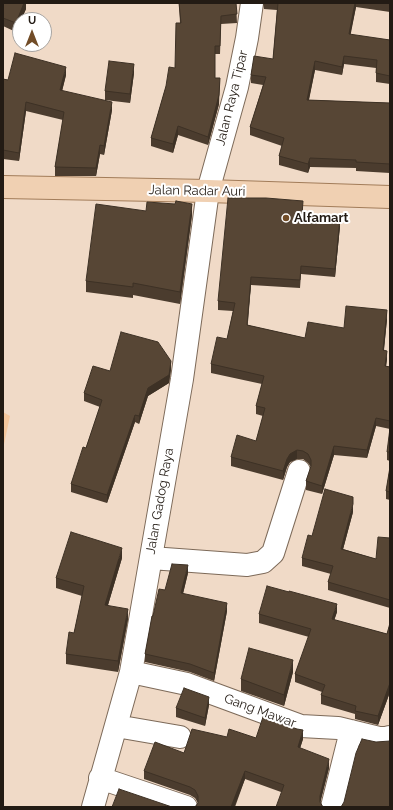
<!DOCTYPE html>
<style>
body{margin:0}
#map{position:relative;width:393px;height:810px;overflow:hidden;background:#f0dac7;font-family:Raleway,sans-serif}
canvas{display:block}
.frame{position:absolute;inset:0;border:4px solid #231b14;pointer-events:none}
.north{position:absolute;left:12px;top:12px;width:40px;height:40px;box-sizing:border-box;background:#fff;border:1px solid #a7a4a1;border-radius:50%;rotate:0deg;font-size:11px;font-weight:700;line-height:16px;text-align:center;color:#231b14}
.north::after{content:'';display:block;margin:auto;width:14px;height:18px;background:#714c27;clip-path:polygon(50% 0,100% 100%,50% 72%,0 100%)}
</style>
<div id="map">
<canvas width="393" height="810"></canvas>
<div class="frame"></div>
<div class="north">U</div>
</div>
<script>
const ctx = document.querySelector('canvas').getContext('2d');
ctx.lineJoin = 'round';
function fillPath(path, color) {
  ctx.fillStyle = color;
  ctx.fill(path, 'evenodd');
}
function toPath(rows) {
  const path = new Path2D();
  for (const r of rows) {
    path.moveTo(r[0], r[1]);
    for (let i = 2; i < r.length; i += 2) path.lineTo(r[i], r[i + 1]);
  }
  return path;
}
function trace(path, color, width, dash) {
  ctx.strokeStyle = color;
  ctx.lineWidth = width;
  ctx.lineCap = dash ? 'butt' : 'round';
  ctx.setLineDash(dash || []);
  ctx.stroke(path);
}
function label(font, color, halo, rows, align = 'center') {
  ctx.font = font + ' Raleway,sans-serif';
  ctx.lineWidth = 4;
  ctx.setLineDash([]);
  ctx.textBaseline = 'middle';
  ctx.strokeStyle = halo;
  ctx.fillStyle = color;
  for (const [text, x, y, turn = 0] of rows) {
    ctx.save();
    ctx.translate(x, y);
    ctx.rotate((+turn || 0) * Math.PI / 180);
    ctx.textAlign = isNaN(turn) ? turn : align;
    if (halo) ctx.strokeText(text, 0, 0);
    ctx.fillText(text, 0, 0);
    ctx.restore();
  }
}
const green = toPath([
 [3,412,10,416,3,449]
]);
const minor = toPath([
 [151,558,247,565,263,562,273,553,299,471],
 [131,672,187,684,301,726,338,728,379,738,386,738,390,737],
 [116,726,180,737],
 [100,778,186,807],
 [93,807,131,672,182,379,208,191,237,87,247,38,252,3],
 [332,807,351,731]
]);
const major = toPath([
 [3,187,208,191,390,197]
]);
const wall = toPath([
 [3,3,26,3,26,9,21,20,20,20,16,32,3,26],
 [179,3,236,3,237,23,221,24,220,54,215,54,215,78,219,104,208,145,178,135,173,153,151,146,151,138,166,86,175,68,180,23],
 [263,3,390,3,390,12,356,7,350,35,390,40,390,84,376,82,376,68,344,64,342,75,315,70,309,100,390,103,390,173,356,171,356,168,310,167,308,173,279,165,279,156,282,146,250,135,250,127,263,85,251,83,251,75,273,59,277,10,264,9],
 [134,73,130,103,105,100,105,91],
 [66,75,62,91,112,110,104,155,100,154,96,176,55,176,55,167,63,120,26,111,19,161,3,159,3,79,8,80],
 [303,209,303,215,340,226,335,277,301,274,300,288,251,285,247,325,305,338,344,328,387,319,384,350,387,359,386,366,390,367,390,461,387,460,387,452,390,429,376,426,367,458,334,455,322,494,306,490,306,481,311,467,308,463,303,459,297,459,290,462,287,467,283,480,231,466,231,457,256,441,263,416,256,414,256,406,262,384,211,373,211,364,227,339,233,311,218,310,218,301],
 [146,211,192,215,180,304,133,295,133,298,86,292,86,281],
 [171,369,169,383,148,396,139,424,135,422,107,503,71,492,71,484,86,448,100,407,84,401,84,393,110,371],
 [390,467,390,500,386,499,386,491],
 [353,512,343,549,376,559,390,538,390,608,328,590,328,582,331,574,302,566,302,558,312,536],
 [122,558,108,605,128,619,118,672,66,664,66,654,74,633,82,596,56,588,56,578],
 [188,573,183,594,227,611,214,681,190,672,145,662,145,654,153,616,165,590],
 [337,612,334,620,387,634,390,623,390,692,378,725,355,719,355,714,321,704,321,695,322,692,295,682,295,674,309,637,259,623,259,614],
 [293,672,284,706,241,691,241,679],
 [209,705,205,726,176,717,176,708],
 [227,737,256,738,303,739,300,748,329,768,320,802,281,792,245,779,235,807,195,807,198,803,195,798,190,795,144,779,144,771,184,753]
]);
const shadedWall = toPath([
 [24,3,26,3,26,9,21,20,20,20,20,22,16,32,16,23],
 [355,3,356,3,356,7,349,43,349,34],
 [344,56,344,64,342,75,342,67],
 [315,61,315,70,307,108,307,100],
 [134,64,134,73,130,103,130,94],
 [66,67,66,75,60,99,60,90],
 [220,78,219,104,208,145,208,137],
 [26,102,26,111,19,161,19,153],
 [112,102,112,110,104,155,104,146],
 [178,126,178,135,173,153,173,144],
 [100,145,100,154,96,176,96,168],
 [310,158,310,167,308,173,308,164],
 [192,204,192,215,180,304,180,292],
 [340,218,340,226,335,277,335,269],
 [251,277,251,285,247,334,247,325],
 [387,310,387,319,383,358,383,350],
 [387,351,387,359,385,374,385,366],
 [171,361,171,369,169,383,148,396,139,424,139,416,148,388],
 [135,415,135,422,107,503,107,495],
 [376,418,376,426,367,458,367,450],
 [334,446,334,455,322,494,322,486],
 [297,450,297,459,290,462,287,467,283,480,283,471,287,459,290,454],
 [353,504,353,512,341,557,341,549],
 [122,548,122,558,105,615,105,605],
 [188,565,188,573,181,601,181,593],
 [227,603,227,611,214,681,214,673],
 [337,604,337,612,332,627,332,619],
 [128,609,128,619,118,672,118,661],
 [293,660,293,672,284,706,284,695],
 [390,683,390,692,378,725,378,716],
 [209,697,209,705,205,726,205,718],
 [303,730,303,739,298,755,298,747],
 [329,759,329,768,320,804,320,796],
 [245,771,245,779,234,807,231,807]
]);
const building = toPath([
 [3,3,24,3,16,23,3,18,3,3],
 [179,3,236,3,237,14,221,16,220,46,215,46,215,78,220,78,219,95,208,137,178,126,173,144,151,138,166,86,169,67,175,68,176,23,181,23,179,3],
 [278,3,355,3,349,34,390,40,390,76,376,73,377,60,344,56,342,67,315,61,307,100,390,103,390,164,356,162,356,160,310,158,308,164,279,156,284,138,250,127,266,77,251,75,254,56,273,59,278,3],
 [15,53,66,67,60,90,112,102,104,146,100,145,96,168,55,167,64,112,26,102,19,153,3,150,3,79,8,80,15,53],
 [109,61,134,64,130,94,105,91,109,61],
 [228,198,266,198,303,201,302,215,340,218,335,269,301,266,300,280,251,277,247,325,305,338,308,322,344,328,346,306,387,310,383,350,387,351,385,366,390,367,390,421,376,418,367,450,334,446,322,486,306,481,311,466,311,460,308,454,303,451,297,450,290,454,287,459,283,471,231,457,237,435,256,441,265,408,256,406,264,376,211,364,217,337,227,339,235,303,218,301,228,198],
 [176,201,192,204,180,292,133,283,133,287,86,281,96,204,146,211,147,202,175,204,176,201],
 [121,332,158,342,171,361,169,375,148,388,139,416,135,415,107,495,71,484,83,447,86,448,102,400,84,393,93,366,110,371,121,332],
 [390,428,390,452,387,452,390,428],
 [390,467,390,492,386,491,390,467],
 [325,489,353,497,353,504,341,549,376,559,378,537,390,538,390,600,328,582,333,566,302,558,308,535,312,536,325,489],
 [71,532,122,548,105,605,128,609,118,661,66,654,69,632,74,633,84,586,56,578,71,532],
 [172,564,188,565,181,593,227,603,214,673,190,664,145,654,152,616,153,616,159,589,165,590,172,564],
 [267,586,289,592,289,591,337,604,332,619,387,634,390,623,390,683,378,716,355,711,356,706,321,695,325,685,295,674,311,629,259,614,267,586],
 [249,648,293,660,284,695,241,679,249,648],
 [184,688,209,697,205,718,176,708,184,688],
 [263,717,297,729,303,730,298,747,329,759,320,796,320,802,323,807,276,807,284,785,245,771,231,807,195,807,198,803,198,796,195,790,190,787,144,771,155,742,184,753,192,729,227,737,229,729,256,738,263,717],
 [362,739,376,742,390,741,390,807,341,807,344,802,356,753,362,739],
 [119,789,172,807,112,807,119,789]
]);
const markers = [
 [286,218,4,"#714c27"]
];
const streetNames = [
 ["Jalan Raya Tipar",232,98,-76],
 ["Jalan Radar Auri",197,191,1],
 ["Jalan Gadog Raya",160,501,-80],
 ["Gang Mawar",260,711,20]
];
const poiNames = [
 ["Alfamart",294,218]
];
fillPath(green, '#f4c79d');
trace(minor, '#7d6a59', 24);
trace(major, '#a27c59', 24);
trace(minor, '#fff', 22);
trace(major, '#f0d0b2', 22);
fillPath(wall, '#4b3c2e');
fillPath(shadedWall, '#3d3125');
fillPath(building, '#574635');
trace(building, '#3d3125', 1);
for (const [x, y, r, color] of markers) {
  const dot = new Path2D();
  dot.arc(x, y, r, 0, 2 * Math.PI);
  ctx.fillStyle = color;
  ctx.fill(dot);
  trace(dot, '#fff', 1.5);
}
label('13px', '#231b14', '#fff', streetNames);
label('bold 13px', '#231b14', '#fff', poiNames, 'left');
</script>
